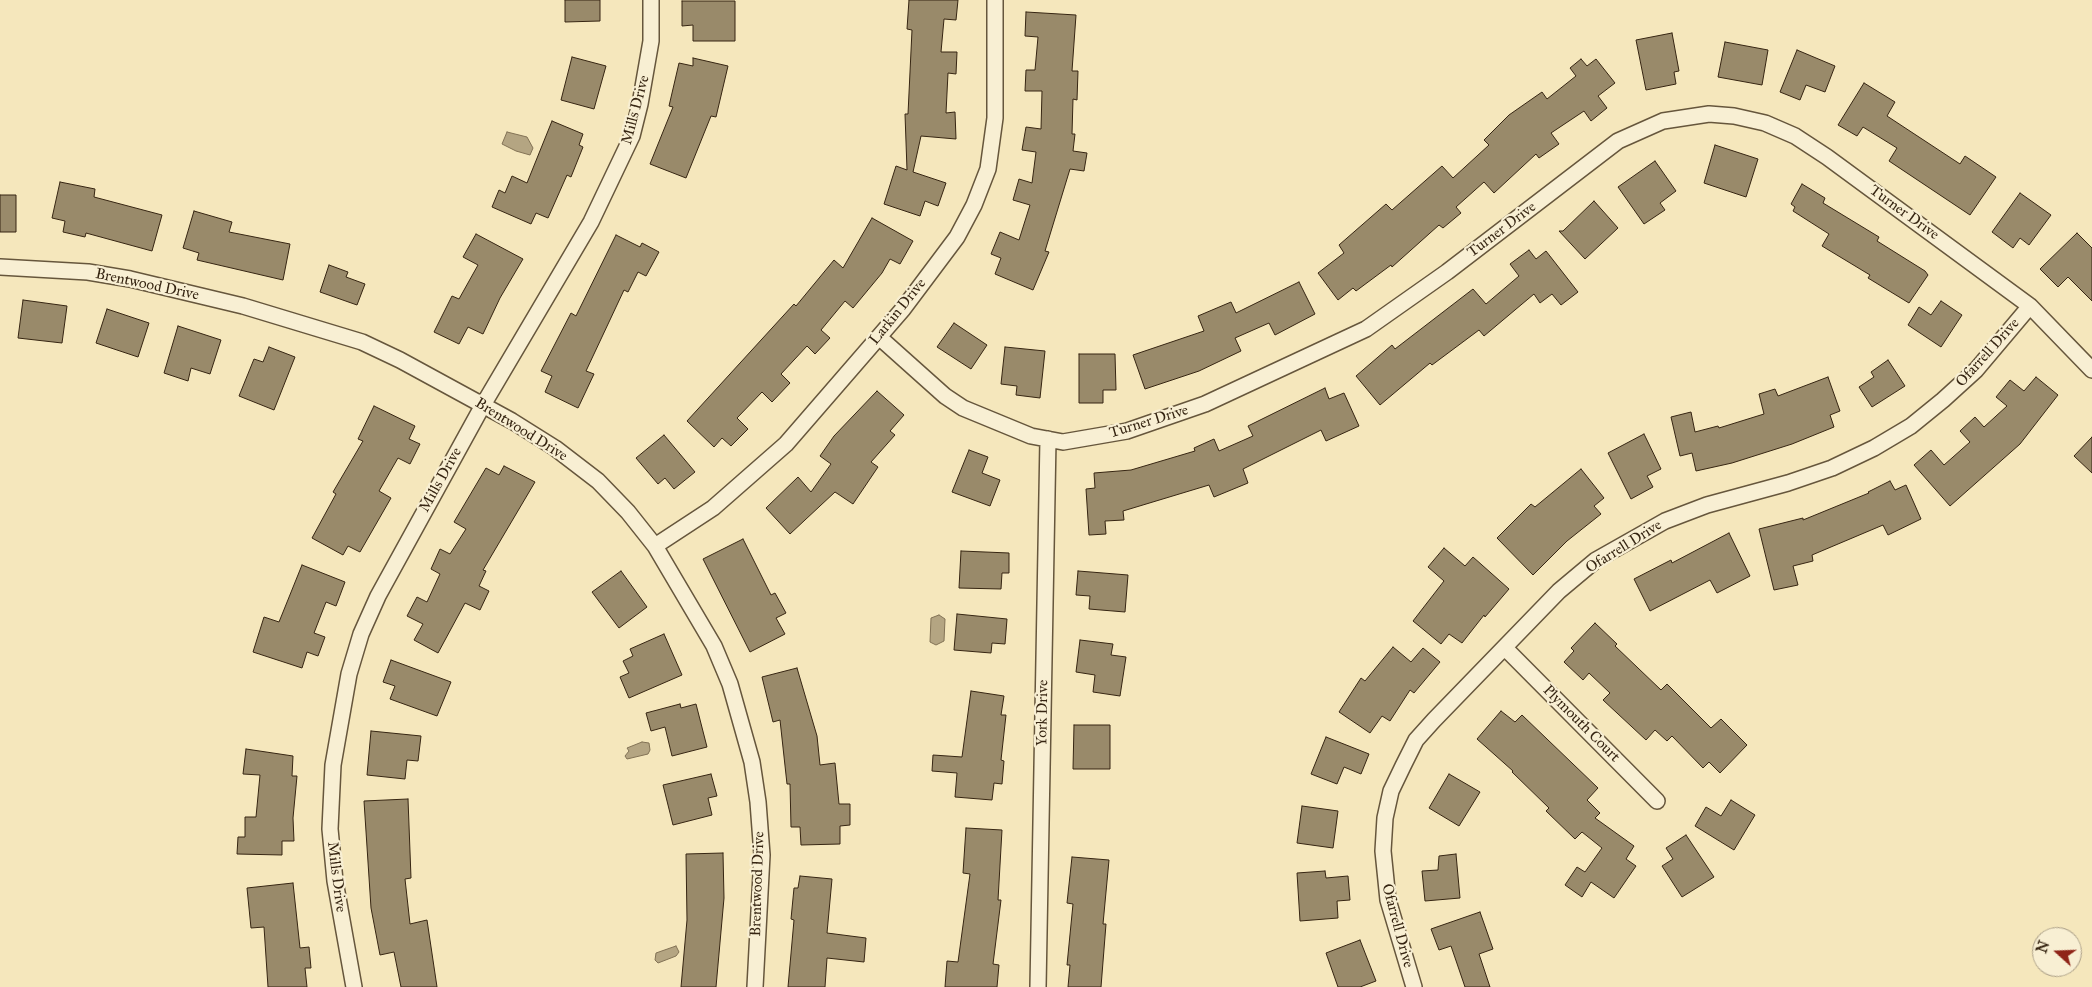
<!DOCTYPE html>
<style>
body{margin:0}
#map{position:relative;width:2092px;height:987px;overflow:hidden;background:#f5e7bc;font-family:"IM FELL Great Primer",serif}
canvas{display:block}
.north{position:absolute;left:2032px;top:927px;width:50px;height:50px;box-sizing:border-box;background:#f8efd3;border:1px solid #aa9e86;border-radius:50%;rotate:290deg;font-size:14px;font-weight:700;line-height:20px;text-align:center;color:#362512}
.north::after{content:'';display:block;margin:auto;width:18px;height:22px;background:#8f2418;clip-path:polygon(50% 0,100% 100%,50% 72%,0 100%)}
</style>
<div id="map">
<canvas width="2092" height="987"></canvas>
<div class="north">N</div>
</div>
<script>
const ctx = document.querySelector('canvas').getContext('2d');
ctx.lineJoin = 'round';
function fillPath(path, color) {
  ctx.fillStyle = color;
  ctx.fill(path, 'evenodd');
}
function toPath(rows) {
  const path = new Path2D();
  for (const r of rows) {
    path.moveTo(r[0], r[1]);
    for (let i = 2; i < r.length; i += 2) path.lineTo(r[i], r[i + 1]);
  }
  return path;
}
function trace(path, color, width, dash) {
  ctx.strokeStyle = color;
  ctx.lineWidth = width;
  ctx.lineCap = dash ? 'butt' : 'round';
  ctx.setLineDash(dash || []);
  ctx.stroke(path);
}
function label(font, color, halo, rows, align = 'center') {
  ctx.font = font + ' "IM FELL Great Primer",serif';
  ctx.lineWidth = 4.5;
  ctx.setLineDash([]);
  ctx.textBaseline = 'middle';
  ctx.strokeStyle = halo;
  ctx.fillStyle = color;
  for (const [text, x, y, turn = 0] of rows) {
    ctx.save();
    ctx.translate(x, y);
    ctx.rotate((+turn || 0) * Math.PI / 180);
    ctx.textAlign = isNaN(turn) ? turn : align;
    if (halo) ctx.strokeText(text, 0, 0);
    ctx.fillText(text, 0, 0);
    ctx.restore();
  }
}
const water = toPath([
 [507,132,527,137,533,148,530,155,516,151,502,144,507,132],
 [939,615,945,619,944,641,936,645,930,642,931,618,939,615],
 [642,742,649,743,650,750,648,754,627,759,625,756,629,751,627,748,642,742],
 [676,946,679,952,676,956,658,963,655,960,656,953,676,946]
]);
const building = toPath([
 [565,0,600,0,600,21,565,22,565,0],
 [909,0,958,0,956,20,944,19,941,52,957,52,956,74,948,73,946,113,955,112,956,139,921,136,913,172,946,183,938,206,925,201,920,216,884,204,896,166,907,170,905,114,908,114,912,30,907,29,909,0],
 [682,1,735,1,735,41,693,41,693,25,682,26,682,1],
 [1026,12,1076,15,1072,71,1078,71,1077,100,1073,99,1072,134,1075,134,1073,151,1087,153,1084,171,1070,169,1045,251,1049,252,1033,290,995,274,1001,258,991,254,1000,232,1019,240,1030,205,1013,200,1019,179,1032,183,1036,152,1022,150,1026,127,1041,129,1042,91,1025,91,1026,70,1035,70,1038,37,1025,36,1026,12],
 [1672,33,1679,71,1674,72,1676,84,1646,90,1636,40,1672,33],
 [1725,42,1768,50,1762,85,1718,77,1725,42],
 [1797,50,1835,66,1825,92,1806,85,1800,100,1780,92,1797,50],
 [572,57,606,66,594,109,561,100,572,57],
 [693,58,728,66,716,117,711,116,686,178,650,164,673,107,669,106,679,63,693,66,693,58],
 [1581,59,1587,66,1596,59,1615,83,1598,96,1607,108,1591,121,1584,111,1551,133,1559,144,1539,158,1536,154,1494,193,1484,182,1456,207,1461,213,1443,228,1439,225,1392,267,1391,265,1356,291,1353,288,1338,300,1318,273,1344,253,1339,245,1386,204,1392,210,1442,166,1453,178,1489,145,1484,140,1509,115,1542,92,1547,99,1576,76,1570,68,1581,59],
 [1864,83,1895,102,1887,116,1960,164,1965,156,1996,177,1970,215,1889,161,1897,148,1863,127,1857,136,1838,125,1864,83],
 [552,121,583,134,579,145,583,147,571,177,567,175,548,218,536,213,531,224,492,207,499,190,505,193,512,176,527,183,552,121],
 [1715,145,1758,159,1746,197,1704,183,1715,145],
 [1655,161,1676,191,1660,203,1665,210,1644,224,1618,187,1655,161],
 [60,182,95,189,94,197,162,215,152,251,86,233,85,237,63,232,65,221,52,218,60,182],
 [1802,184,1825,198,1823,203,1879,237,1877,241,1925,271,1928,275,1909,303,1868,278,1870,275,1822,246,1829,234,1793,211,1795,207,1791,204,1802,184],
 [2020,193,2051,215,2029,245,2020,238,2013,248,1992,232,2020,193],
 [0,195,16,195,16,232,0,232,0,195],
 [1594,201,1618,228,1585,259,1559,231,1563,231,1594,201],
 [194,211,232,222,229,232,290,244,283,280,197,260,199,253,183,248,194,211],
 [872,218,913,241,900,264,890,259,882,273,853,308,845,301,821,330,830,338,815,354,807,346,781,374,790,383,772,402,762,392,737,418,748,429,731,446,722,438,714,447,687,421,794,304,796,306,834,260,843,268,872,218],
 [2077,233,2092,248,2092,301,2068,277,2058,287,2040,269,2077,233],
 [476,234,523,259,500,298,483,334,468,327,459,344,434,332,452,296,459,299,478,265,463,257,476,234],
 [616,235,640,247,642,243,659,252,646,276,638,272,628,292,624,290,586,371,594,374,578,408,545,392,552,376,541,371,571,313,576,316,616,235],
 [1529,250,1536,259,1546,251,1578,292,1561,305,1552,294,1540,303,1534,294,1484,336,1479,330,1432,365,1430,363,1380,405,1356,376,1392,345,1395,349,1473,289,1486,304,1519,276,1510,264,1529,250],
 [329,265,348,272,346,277,365,284,357,305,320,292,329,265],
 [1299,282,1315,314,1275,335,1269,323,1235,338,1241,351,1199,371,1145,389,1133,355,1204,331,1198,316,1231,302,1236,313,1299,282],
 [23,300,67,306,62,343,18,338,23,300],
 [1941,301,1962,315,1941,347,1908,325,1919,307,1931,315,1941,301],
 [107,309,149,323,138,357,96,343,107,309],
 [954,323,987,345,971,369,937,347,954,323],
 [178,326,221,340,210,374,191,368,188,381,164,373,178,326],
 [269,347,295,357,274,410,239,396,254,359,263,362,269,347],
 [1005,347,1045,351,1040,398,1016,395,1017,386,1001,384,1005,347],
 [1079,354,1115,354,1116,390,1103,390,1103,403,1079,403,1079,354],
 [1888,360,1905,386,1872,407,1859,387,1874,377,1871,372,1888,360],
 [1828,377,1840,411,1830,415,1834,427,1792,444,1732,463,1696,471,1692,453,1680,456,1671,417,1691,412,1695,432,1718,426,1719,428,1764,414,1759,394,1775,389,1778,396,1828,377],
 [2036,377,2058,395,2020,444,1950,506,1914,465,1931,450,1944,465,1970,442,1960,431,1975,417,1984,427,2007,406,1996,397,2010,380,2024,391,2036,377],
 [1325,388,1329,399,1344,393,1359,426,1326,441,1321,430,1243,469,1248,483,1214,497,1209,485,1123,511,1124,520,1105,521,1106,534,1089,535,1086,489,1095,488,1094,473,1131,470,1195,451,1194,448,1214,439,1219,451,1253,436,1248,426,1325,388],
 [877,391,904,415,890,431,895,435,871,462,878,467,853,504,835,492,790,534,766,508,798,477,811,492,831,464,820,456,834,436,877,391],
 [374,406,415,426,409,439,420,444,410,464,398,458,379,491,391,498,360,552,348,546,343,555,312,538,336,494,333,492,363,441,358,439,374,406],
 [1644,434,1661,469,1647,476,1653,487,1631,499,1608,453,1644,434],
 [664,435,695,472,674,489,665,478,658,484,636,458,664,435],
 [2092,437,2092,473,2074,456,2092,437],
 [969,450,988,457,982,473,1000,480,990,506,952,492,969,450],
 [504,466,535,482,483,570,486,571,479,586,489,591,480,610,465,603,438,653,414,640,423,624,407,616,417,597,427,602,440,574,431,569,440,549,450,554,466,529,454,522,486,468,499,475,504,466],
 [1581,469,1604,498,1594,506,1601,514,1567,541,1533,575,1497,538,1531,504,1535,507,1581,469],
 [1890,481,1895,490,1906,485,1921,519,1888,535,1883,525,1812,555,1813,561,1793,566,1798,585,1774,590,1759,529,1803,518,1803,520,1869,493,1868,492,1890,481],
 [1729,533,1750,576,1717,593,1710,580,1650,611,1634,579,1671,560,1672,563,1729,533],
 [743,539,771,595,775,593,786,613,776,618,785,634,750,652,703,559,743,539],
 [1444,548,1465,566,1473,557,1509,589,1485,617,1484,615,1462,643,1449,634,1441,644,1413,621,1444,581,1428,567,1444,548],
 [961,551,1009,553,1009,573,1002,573,1001,589,959,588,961,551],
 [302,565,345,582,336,606,326,602,314,633,325,637,318,656,307,652,302,668,253,652,264,617,279,622,302,565],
 [621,571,647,607,619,628,592,592,621,571],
 [1078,571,1128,575,1125,612,1089,609,1090,596,1076,595,1078,571],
 [957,614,1007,619,1005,644,992,643,991,653,954,650,957,614],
 [1595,623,1617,644,1615,646,1661,690,1667,684,1711,728,1721,719,1747,745,1720,773,1709,762,1703,768,1672,736,1667,741,1655,730,1646,740,1603,700,1610,693,1589,673,1583,680,1564,662,1574,651,1571,648,1595,623],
 [664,634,682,675,629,698,620,677,629,673,623,661,633,656,630,649,664,634],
 [1080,640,1113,644,1111,655,1126,657,1120,696,1093,692,1095,675,1076,672,1080,640],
 [1393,647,1411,662,1423,648,1440,662,1414,693,1410,690,1390,721,1382,716,1370,733,1339,712,1361,678,1365,681,1393,647],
 [391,660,451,682,437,716,390,699,395,686,383,682,391,660],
 [797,668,817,736,820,765,835,763,839,804,850,804,850,825,840,826,840,844,801,845,800,827,791,827,790,784,787,784,780,720,773,722,762,677,797,668],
 [971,691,1004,696,1001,715,1006,715,1001,760,1004,761,1002,784,994,783,992,800,955,797,957,773,932,771,933,755,962,757,971,691],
 [680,704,681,708,696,704,707,747,672,756,665,727,651,731,646,713,680,704],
 [1501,711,1515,722,1522,715,1598,788,1587,800,1600,813,1595,818,1634,846,1626,859,1636,866,1614,898,1591,882,1582,897,1565,885,1577,867,1585,872,1602,848,1582,832,1575,839,1546,811,1549,808,1512,772,1513,771,1477,739,1501,711],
 [1074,725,1110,725,1110,769,1073,769,1074,725],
 [371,731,421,736,418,761,407,760,405,779,367,775,371,731],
 [1326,737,1369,754,1361,774,1344,767,1337,784,1311,774,1326,737],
 [246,749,293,756,292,776,297,776,293,818,294,841,282,841,282,855,237,854,238,837,245,837,245,817,256,817,260,775,243,774,246,749],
 [711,774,717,796,708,798,712,815,673,825,663,785,711,774],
 [1449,774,1480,792,1459,826,1429,808,1449,774],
 [408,799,411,878,405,879,410,924,427,920,437,987,401,987,394,952,380,955,371,908,364,801,408,799],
 [1731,800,1755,815,1734,850,1695,826,1706,807,1721,816,1731,800],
 [1302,806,1338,811,1333,848,1297,843,1302,806],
 [966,828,1002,830,998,900,1001,900,993,964,999,965,997,987,945,987,947,961,958,962,970,874,963,873,966,828],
 [1686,835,1714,877,1682,897,1662,866,1673,859,1666,848,1686,835],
 [723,853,724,898,716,987,681,987,687,920,686,854,723,853],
 [1456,854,1460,898,1425,901,1422,871,1438,870,1439,856,1456,854],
 [1072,857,1109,860,1103,924,1106,924,1101,987,1068,987,1070,965,1067,965,1073,904,1067,903,1072,857],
 [1325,871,1326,878,1348,876,1350,900,1337,901,1338,918,1300,921,1297,873,1325,871],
 [800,876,832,879,827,933,866,938,864,962,827,958,825,987,788,987,794,920,791,919,794,888,798,888,800,876],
 [293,883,300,948,309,947,311,968,305,968,307,987,268,987,264,927,251,928,247,888,293,883],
 [1480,912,1493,949,1479,954,1490,987,1465,987,1451,946,1439,950,1431,929,1480,912],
 [1360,940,1376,981,1360,987,1338,987,1326,953,1360,940]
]);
const minor = toPath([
 [0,267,88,272,130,279,243,306,362,342,400,360,512,421,555,448,598,481,628,512,655,546,714,646,730,684,752,762,758,802,762,855,755,987],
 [879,337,945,396,963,408,1031,436,1063,442,1127,431,1205,404,1366,329,1447,272,1618,141,1663,121,1709,114,1734,116,1765,123,1795,136,1827,157,2030,306,2092,370],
 [655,546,713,508,786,444,903,309,957,237,974,205,988,169,995,118,995,0],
 [1505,648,1657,801],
 [354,987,335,881,330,829,333,765,349,674,361,634,378,596,483,405,591,222,632,136,640,104,651,41,651,0],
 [1038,987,1048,439],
 [1414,987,1388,900,1383,851,1385,818,1391,791,1403,766,1416,740,1434,720,1559,591,1596,560,1665,521,1707,505,1788,483,1832,468,1874,448,1911,426,1943,400,1976,370,2030,306]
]);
const streetNames = [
 ["Mills Drive",636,110,-75],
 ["Turner Drive",1904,213,36],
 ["Turner Drive",1502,230,-37],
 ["Brentwood Drive",147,285,12],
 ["Larkin Drive",898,312,-51],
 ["Ofarrell Drive",1988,353,-48],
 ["Turner Drive",1149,422,-17],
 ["Brentwood Drive",521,430,32],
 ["Mills Drive",441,480,-61],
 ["Ofarrell Drive",1624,547,-32],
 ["York Drive",1043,713,-89],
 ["Plymouth Court",1581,724,45],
 ["Mills Drive",336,877,83],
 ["Brentwood Drive",758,884,-88],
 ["Ofarrell Drive",1397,926,75]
];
fillPath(water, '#b4a582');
trace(water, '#827255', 1);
fillPath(building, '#998a6a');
trace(building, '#362512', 1);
trace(minor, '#66563c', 18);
trace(minor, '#f8efd3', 15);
label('15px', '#362512', '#f8efd3', streetNames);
</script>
